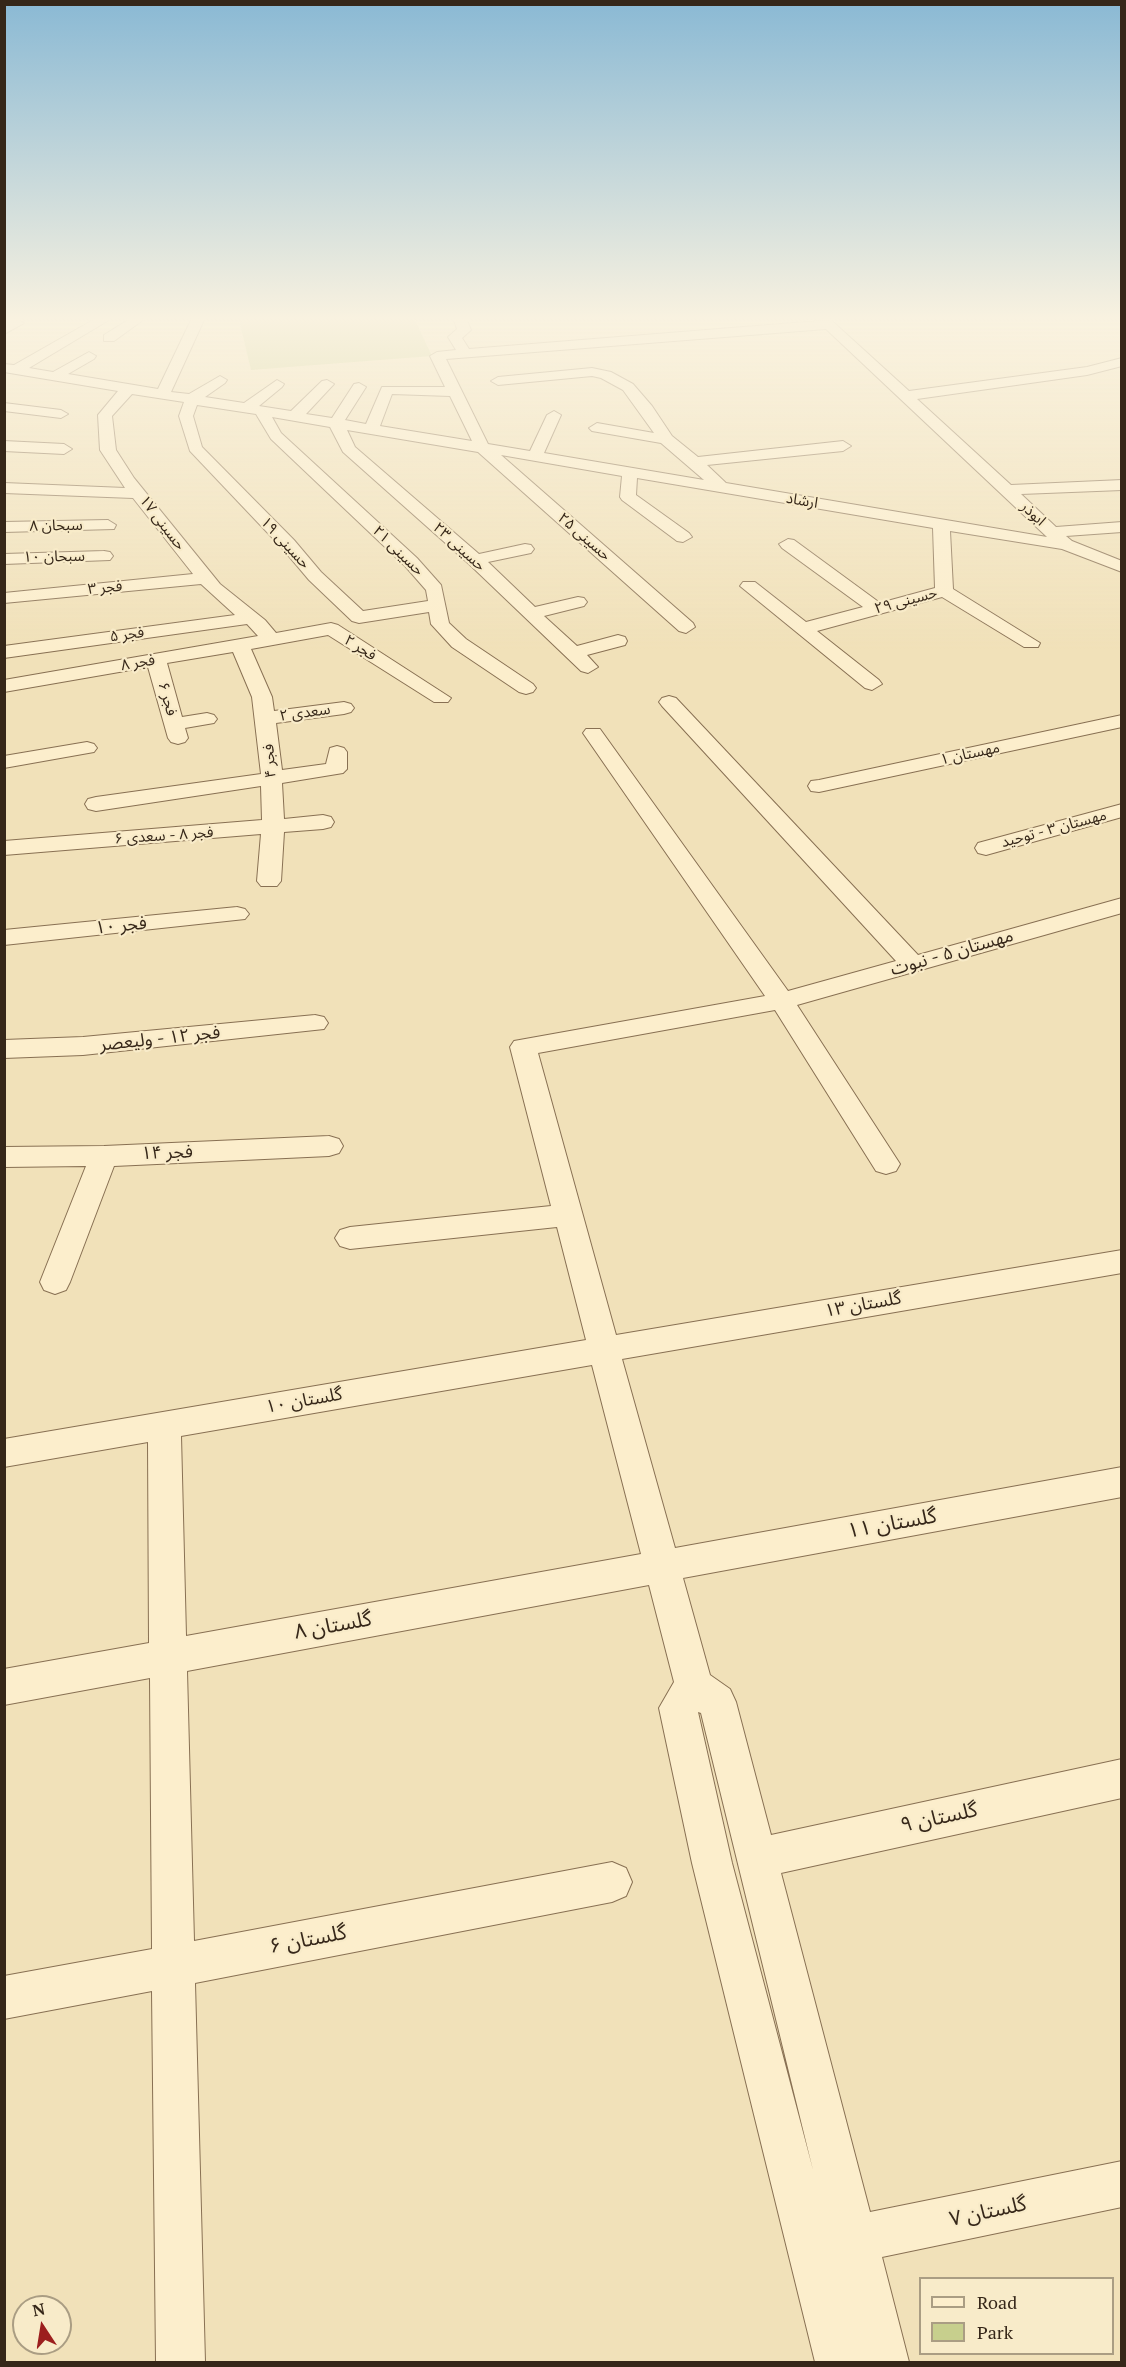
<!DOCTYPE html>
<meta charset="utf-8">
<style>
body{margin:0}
#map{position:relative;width:1126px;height:2367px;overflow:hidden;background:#f1e1b9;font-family:"PT Serif",serif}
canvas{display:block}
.frame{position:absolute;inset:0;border:6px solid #362719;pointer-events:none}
.legend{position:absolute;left:919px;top:2277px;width:195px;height:78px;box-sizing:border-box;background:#f8ebc9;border:2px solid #aa9d83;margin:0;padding:8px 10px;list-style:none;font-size:18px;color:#362719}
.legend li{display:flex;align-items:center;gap:12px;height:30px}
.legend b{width:30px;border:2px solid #aa9d83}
.north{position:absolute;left:12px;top:2295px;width:60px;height:60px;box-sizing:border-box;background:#f8ebc9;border:2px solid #aa9d83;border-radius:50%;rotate:348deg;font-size:16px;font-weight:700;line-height:24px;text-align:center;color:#362719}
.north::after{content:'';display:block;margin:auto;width:21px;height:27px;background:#9c1f1e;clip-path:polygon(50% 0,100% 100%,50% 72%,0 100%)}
</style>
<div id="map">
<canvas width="1126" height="2367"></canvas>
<div class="frame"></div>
<ul class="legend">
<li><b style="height:8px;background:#fceecc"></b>Road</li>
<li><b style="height:16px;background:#c7cf8d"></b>Park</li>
</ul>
<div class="north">N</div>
</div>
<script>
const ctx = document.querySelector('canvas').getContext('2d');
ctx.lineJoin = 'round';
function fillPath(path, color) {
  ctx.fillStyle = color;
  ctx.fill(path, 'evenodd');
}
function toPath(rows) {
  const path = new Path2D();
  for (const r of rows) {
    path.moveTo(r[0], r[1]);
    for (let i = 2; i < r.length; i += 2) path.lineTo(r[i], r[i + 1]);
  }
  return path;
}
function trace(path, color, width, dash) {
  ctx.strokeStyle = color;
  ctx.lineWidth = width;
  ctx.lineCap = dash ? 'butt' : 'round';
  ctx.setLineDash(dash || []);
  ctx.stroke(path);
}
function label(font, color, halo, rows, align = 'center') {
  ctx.font = font + ' "PT Serif","Noto Sans Arabic",serif';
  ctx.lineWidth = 4.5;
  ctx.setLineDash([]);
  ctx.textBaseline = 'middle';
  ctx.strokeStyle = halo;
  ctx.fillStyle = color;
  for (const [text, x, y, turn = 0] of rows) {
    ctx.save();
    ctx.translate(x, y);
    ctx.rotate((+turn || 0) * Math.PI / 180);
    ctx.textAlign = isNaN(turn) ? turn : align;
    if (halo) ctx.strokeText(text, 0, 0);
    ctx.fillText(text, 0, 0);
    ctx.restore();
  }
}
const green = toPath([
 [239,320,415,320,432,356,251,370]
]);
const street = toPath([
 [4,320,19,320,24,323,4,334,4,320],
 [93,320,109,320,29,368,53,372,89,352,96,356,94,359,68,374,158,389,191,320,204,320,171,392,189,394,220,376,227,380,225,383,205,397,244,403,277,380,284,384,282,387,259,406,291,411,322,381,327,380,334,384,306,414,332,418,354,384,359,383,366,387,345,420,366,424,382,387,445,387,430,356,437,352,456,350,448,337,457,329,454,320,467,320,471,330,462,338,469,349,831,320,909,391,1087,367,1122,358,1122,366,1087,375,917,399,1011,485,1122,480,1122,490,1021,494,1056,527,1122,522,1122,532,1066,536,1072,541,1122,561,1122,572,1062,549,950,531,953,589,1040,643,1038,647,1024,647,942,597,817,631,879,680,882,684,872,690,865,688,740,586,743,582,755,582,806,622,863,607,782,548,779,544,788,539,794,540,880,603,935,588,933,528,637,478,636,495,689,533,692,537,683,542,677,541,622,500,620,497,622,476,501,455,693,623,695,627,686,633,679,631,478,452,347,430,355,447,479,554,525,544,531,545,534,549,531,553,488,562,535,607,578,597,584,598,587,602,584,606,544,616,577,646,618,635,625,637,627,641,625,645,587,655,598,667,588,673,581,671,469,564,343,452,330,427,272,417,281,433,417,558,441,585,449,623,466,639,533,684,536,688,533,692,526,694,519,692,452,647,431,624,429,612,359,623,352,621,309,580,282,548,190,451,179,416,184,402,132,394,112,416,116,450,134,478,220,584,265,620,276,633,331,623,338,625,451,698,448,702,434,702,328,635,251,649,272,697,274,711,344,702,351,704,354,708,351,712,344,714,276,723,282,770,326,764,330,748,337,746,344,748,347,752,347,769,343,773,282,783,284,819,323,815,331,817,334,822,331,827,323,829,284,832,281,881,277,886,261,886,257,881,261,834,4,855,4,841,262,820,261,786,96,811,88,809,85,804,88,799,96,797,261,774,252,697,233,652,167,663,182,717,207,713,214,715,217,719,214,723,185,728,188,738,185,742,178,744,171,742,168,738,148,667,4,692,4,680,258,636,247,624,4,658,4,646,235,615,201,584,4,603,4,593,193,574,133,498,4,493,4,483,125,488,100,450,98,415,118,391,4,372,4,364,14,365,93,320],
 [826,329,1047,537,726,483,707,465,843,451,851,446,843,441,698,457,672,436,652,406,633,384,611,372,592,368,498,377,491,381,498,385,592,376,601,378,623,390,654,433,597,423,589,428,592,431,661,443,704,480,544,453,561,415,554,411,547,415,530,451,488,444,446,359,826,329],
 [392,394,450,396,472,441,380,426,392,394],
 [197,405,256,414,271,439,405,566,426,590,428,601,363,611,321,572,294,540,202,447,193,416,197,405],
 [128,320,143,320,114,341,104,341,104,335,128,320],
 [4,403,61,410,68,414,61,418,4,411,4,403],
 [4,441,64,444,72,449,64,454,4,451,4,441],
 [108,520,116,525,114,529,4,532,4,522,108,520],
 [104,551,110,552,113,556,110,560,4,564,4,554,104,551],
 [669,696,676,698,918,955,1122,898,1122,913,797,1005,900,1164,896,1171,886,1174,876,1171,775,1010,538,1053,616,1335,1122,1250,1122,1273,622,1359,675,1548,1122,1467,1122,1497,683,1578,710,1675,730,1689,736,1702,771,1835,1122,1759,1122,1798,781,1873,870,2212,1122,2161,1122,2207,882,2257,909,2362,815,2362,692,1863,659,1708,674,1682,649,1585,187,1671,194,1941,612,1862,626,1868,632,1882,626,1896,612,1902,195,1983,205,2362,156,2362,152,1991,4,2019,4,1976,152,1949,150,1678,4,1705,4,1669,149,1643,148,1442,4,1467,4,1439,586,1340,557,1227,350,1249,340,1246,335,1238,340,1230,350,1227,551,1206,510,1047,514,1041,765,996,583,733,586,729,600,729,788,991,896,961,662,706,659,702,662,698,669,696],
 [592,1365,641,1554,186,1636,181,1436,592,1365],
 [698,1712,701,1713,813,2170,732,1863,698,1712],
 [1122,715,1122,727,819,792,811,791,808,786,811,781,819,780,1122,715],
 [87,742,94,744,97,748,94,752,4,768,4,756,87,742],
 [1122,804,1122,817,986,855,978,853,975,848,978,843,1122,804],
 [237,907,245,909,249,914,245,919,4,945,4,930,237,907],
 [315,1015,324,1017,328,1023,324,1029,83,1055,4,1058,4,1040,83,1037,315,1015],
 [329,1136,339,1139,343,1146,339,1153,329,1156,114,1166,70,1282,66,1290,55,1294,44,1290,40,1282,86,1166,4,1167,4,1147,104,1146,329,1136]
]);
const farStreetnames = [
 ["ارشاد",802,501,10],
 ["ابوذر",1033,514,43],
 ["حسینی ۱۷",162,523,52],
 ["سبحان ۸",56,526,-1],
 ["حسینی ۲۵",584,537,41],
 ["حسینی ۱۹",285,543,47],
 ["حسینی ۲۳",459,547,42],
 ["حسینی ۲۱",398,551,44],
 ["سبحان ۱۰",54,557,-1],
 ["فجر ۳",105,588,-6],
 ["حسینی ۲۹",906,601,-15],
 ["فجر ۵",127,635,-8],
 ["فجر ۲",360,648,32],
 ["فجر ۸",138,663,-10],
 ["فجر ۶",167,699,74],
 ["سعدی ۲",305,713,-8],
 ["مهستان ۱",970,754,-12],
 ["فجر ۴",270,761,-94],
 ["مهستان ۳ - توحید",1054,829,-15],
 ["فجر ۸ - سعدی ۶",164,836,-4]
];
const streetNames = [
 ["فجر ۱۰",121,926,-6],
 ["مهستان ۵ - نبوت",952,953,-16],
 ["فجر ۱۲ - ولیعصر",160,1039,-6],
 ["فجر ۱۴",167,1153,-2],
 ["گلستان ۱۳",863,1305,-10],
 ["گلستان ۱۰",304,1401,-10]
];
const nearStreetnames = [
 ["گلستان ۱۱",892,1524,-10],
 ["گلستان ۸",333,1626,-10],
 ["گلستان ۹",939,1818,-12],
 ["گلستان ۶",308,1940,-11],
 ["گلستان ۷",988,2212,-12]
];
fillPath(green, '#c7cf8d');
trace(street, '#887053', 2);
fillPath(street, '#fceecc');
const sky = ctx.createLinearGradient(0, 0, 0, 651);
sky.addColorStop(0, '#8ab9d4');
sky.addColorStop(0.49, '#f9f2e0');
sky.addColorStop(1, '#f9f2e000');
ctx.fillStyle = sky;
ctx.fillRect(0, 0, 1126, 651);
label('15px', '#362719', '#f8ebc9', farStreetnames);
label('18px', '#362719', '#f8ebc9', streetNames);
label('21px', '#362719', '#f8ebc9', nearStreetnames);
</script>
